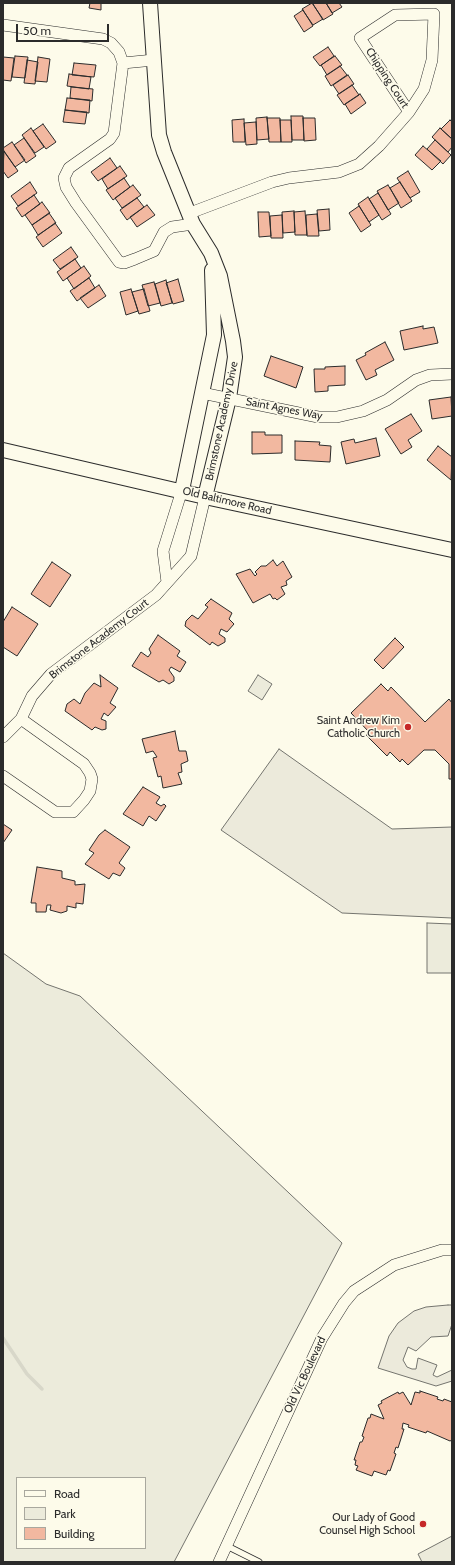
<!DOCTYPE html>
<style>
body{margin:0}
#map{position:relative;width:455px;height:1565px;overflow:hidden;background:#fdfbea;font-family:Cabin,sans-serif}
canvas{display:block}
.frame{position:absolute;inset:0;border:4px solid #2b2b2b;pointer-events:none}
.legend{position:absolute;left:16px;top:1477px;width:130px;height:72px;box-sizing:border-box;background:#fdfbea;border:1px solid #a9a89e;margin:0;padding:5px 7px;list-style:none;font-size:12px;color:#2b2b2b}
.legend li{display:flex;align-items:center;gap:8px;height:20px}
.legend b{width:20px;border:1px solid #a9a89e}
.scale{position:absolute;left:16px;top:24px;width:93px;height:18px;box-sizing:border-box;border:2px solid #2b2b2b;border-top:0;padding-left:5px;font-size:12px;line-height:14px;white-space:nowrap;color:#2b2b2b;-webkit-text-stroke:3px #fdfbea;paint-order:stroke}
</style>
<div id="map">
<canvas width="455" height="1565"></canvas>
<div class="frame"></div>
<ul class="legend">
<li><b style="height:5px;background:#fdfbea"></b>Road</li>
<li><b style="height:11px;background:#ecebdb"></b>Park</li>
<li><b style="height:11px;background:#f2b8a0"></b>Building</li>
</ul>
<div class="scale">50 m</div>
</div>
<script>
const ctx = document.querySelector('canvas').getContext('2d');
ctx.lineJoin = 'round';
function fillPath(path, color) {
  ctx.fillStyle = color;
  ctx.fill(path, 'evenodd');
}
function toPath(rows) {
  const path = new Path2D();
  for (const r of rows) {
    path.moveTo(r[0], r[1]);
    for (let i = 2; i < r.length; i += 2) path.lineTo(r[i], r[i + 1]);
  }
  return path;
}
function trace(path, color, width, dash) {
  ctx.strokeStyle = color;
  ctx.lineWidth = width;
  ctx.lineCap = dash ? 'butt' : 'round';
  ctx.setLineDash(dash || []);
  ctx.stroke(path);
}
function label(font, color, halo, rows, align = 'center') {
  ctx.font = font + ' Cabin,sans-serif';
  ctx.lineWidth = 3;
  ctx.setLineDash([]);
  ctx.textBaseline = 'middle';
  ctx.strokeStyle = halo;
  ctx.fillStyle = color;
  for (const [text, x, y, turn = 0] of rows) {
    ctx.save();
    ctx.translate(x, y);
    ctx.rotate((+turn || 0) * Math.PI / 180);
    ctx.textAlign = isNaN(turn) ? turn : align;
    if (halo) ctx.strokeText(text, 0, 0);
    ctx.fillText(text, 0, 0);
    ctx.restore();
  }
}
const green = toPath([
 [258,675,272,684,262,700,248,691,258,675],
 [427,923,452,924,452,973,427,973,427,923],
 [3,953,46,984,80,996,342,1243,174,1562,3,1562,3,953],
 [17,1478,145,1478,145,1548,17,1548,17,1478],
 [452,1536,452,1562,422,1562,418,1554,452,1536]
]);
const parking = toPath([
 [279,749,392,829,452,827,452,918,342,913,221,830,279,749],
 [448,1305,452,1305,452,1324,448,1336,431,1337,416,1351,408,1347,403,1360,407,1367,412,1369,416,1369,418,1358,437,1365,433,1375,437,1377,452,1370,452,1381,436,1386,378,1368,389,1336,398,1323,414,1311,426,1307,448,1305]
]);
const stream = toPath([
 [3,1338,27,1374,42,1389]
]);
const building = toPath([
 [90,3,101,3,101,10,89,8,90,3],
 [312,3,323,19,313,25,302,9,312,3],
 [315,3,326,3,333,14,323,20,313,4,315,3],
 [326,3,339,3,342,7,332,13,326,3],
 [303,10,313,26,304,32,294,16,303,10],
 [328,47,334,56,320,66,313,57,328,47],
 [15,56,28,57,25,78,12,77,15,56],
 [335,56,342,65,327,75,321,65,335,56],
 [3,57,14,58,11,81,3,80,3,57],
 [38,57,50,59,47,82,35,81,38,57],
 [27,60,38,62,35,84,24,83,27,60],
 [74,63,96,65,94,77,72,75,74,63],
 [340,66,347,75,331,86,325,76,340,66],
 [69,74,91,77,89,89,67,86,69,74],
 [348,75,354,84,339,94,333,85,348,75],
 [352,85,359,95,344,105,337,95,352,85],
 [71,87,93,89,92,101,70,98,71,87],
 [360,94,366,103,351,114,345,104,360,94],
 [67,98,90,100,89,113,65,110,67,98],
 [65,110,87,112,85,124,63,122,65,110],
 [291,116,303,116,304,140,292,140,291,116],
 [267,117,269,139,257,140,256,118,267,117],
 [267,118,280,118,281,142,269,142,267,118],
 [303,118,315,118,316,140,304,141,303,118],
 [244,119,245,142,233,142,232,120,244,119],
 [280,120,291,120,292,142,281,142,280,120],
 [450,120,452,122,452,139,441,129,450,120],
 [256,122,257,144,246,145,244,123,256,122],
 [43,124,56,142,46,149,33,131,43,124],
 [31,128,44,147,35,153,22,135,31,128],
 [440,128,452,139,452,147,448,152,432,137,440,128],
 [24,138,36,156,26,163,14,145,24,138],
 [435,140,451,155,443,164,427,149,435,140],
 [12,142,25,160,15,167,3,150,3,148,12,142],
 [423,146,441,161,432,170,415,155,423,146],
 [4,151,18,171,8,178,3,171,4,151],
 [110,158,117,168,98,181,91,172,110,158],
 [120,166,127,176,108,189,102,179,120,166],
 [408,171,420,192,410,198,397,178,408,171],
 [124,178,130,187,113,200,106,190,124,178],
 [30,182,37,193,18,206,11,196,30,182],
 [400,182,412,201,401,208,390,188,400,182],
 [133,185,141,195,122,208,115,198,133,185],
 [388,185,399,203,388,210,377,191,388,185],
 [378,193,391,214,382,220,369,199,378,193],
 [34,195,40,204,22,217,16,208,34,195],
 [368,197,379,215,369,222,358,204,368,197],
 [137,198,144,207,127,220,120,210,137,198],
 [42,202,50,213,32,225,25,215,42,202],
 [147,205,155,215,137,227,130,217,147,205],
 [359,206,371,225,361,232,349,213,359,206],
 [329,209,330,230,319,231,317,210,329,209],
 [294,211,295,232,283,233,282,212,294,211],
 [305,211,307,235,295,235,294,212,305,211],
 [258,212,269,212,271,236,259,237,258,212],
 [49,213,56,223,38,235,32,225,49,213],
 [317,214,319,236,307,236,306,215,317,214],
 [282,215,283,238,271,238,270,216,282,215],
 [55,223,62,233,43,247,36,237,55,223],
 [71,247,78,257,60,269,53,260,71,247],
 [75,259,81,268,63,281,57,272,75,259],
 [84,266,91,276,74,289,67,278,84,266],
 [89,278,95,288,77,301,70,291,89,278],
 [178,279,184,301,173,304,166,283,178,279],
 [166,280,172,303,161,306,155,284,166,280],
 [154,282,160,303,148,306,142,285,154,282],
 [99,285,106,296,88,308,80,298,99,285],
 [131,289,138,311,126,315,120,292,131,289],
 [144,289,150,311,139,314,132,292,144,289],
 [423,326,423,329,434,327,438,343,404,350,400,331,423,326],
 [385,342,394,360,375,370,377,375,366,380,356,360,366,355,365,353,385,342],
 [271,356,303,367,296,388,264,376,271,356],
 [345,366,345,385,328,386,328,391,315,392,314,369,325,369,325,367,345,366],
 [451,397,452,416,432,419,429,400,451,397],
 [411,414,422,431,408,440,412,447,401,454,385,429,411,414],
 [252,432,265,432,265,435,282,435,282,453,252,454,252,432],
 [376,438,380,456,346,464,341,442,354,439,355,443,376,438],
 [295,441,320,442,319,445,331,446,330,462,295,460,295,441],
 [438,446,452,457,451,480,427,460,438,446],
 [273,560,277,566,283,561,292,577,286,581,287,585,281,587,285,594,277,600,275,598,273,599,270,594,253,603,236,574,250,569,255,576,257,574,255,572,261,566,266,566,273,560],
 [52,562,71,575,50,607,31,594,52,562],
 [211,599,232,613,229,619,234,624,227,632,221,629,219,634,225,638,225,642,218,646,212,642,210,645,185,626,186,621,192,615,198,619,208,607,205,605,211,599],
 [12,607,38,624,17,656,3,647,3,622,12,607],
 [158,635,180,651,177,656,186,662,180,672,171,667,169,670,174,677,174,681,169,684,163,680,159,682,132,666,141,652,148,657,151,653,149,649,158,635],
 [395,638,404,647,383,669,374,660,395,638],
 [100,675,118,688,110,703,116,707,108,716,104,713,101,719,106,721,106,729,102,730,95,727,92,730,65,711,67,704,74,699,80,704,85,693,94,683,101,687,100,675],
 [381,684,388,691,391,687,425,722,449,699,452,703,452,779,449,779,449,764,435,750,424,750,408,765,402,759,400,762,390,752,387,756,366,735,369,732,351,713,381,684],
 [175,731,179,751,186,751,188,761,181,764,182,772,178,773,182,784,163,788,161,776,158,777,153,758,157,757,153,751,146,753,142,739,175,731],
 [143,787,160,797,156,803,161,806,164,804,166,806,156,821,149,816,143,826,123,814,143,787],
 [3,824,12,830,3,843,3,824],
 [105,830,130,847,119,863,125,868,120,876,113,873,109,879,85,864,94,853,89,850,99,835,105,830],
 [37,867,62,871,62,878,75,881,75,885,85,884,83,904,76,903,76,908,67,906,67,911,61,913,50,910,51,905,47,905,46,912,36,912,36,903,31,903,37,867],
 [420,1391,438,1397,437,1399,443,1401,444,1399,452,1402,452,1440,450,1441,427,1431,426,1433,408,1427,409,1425,403,1423,402,1429,404,1429,398,1448,396,1447,394,1453,396,1454,390,1471,388,1470,386,1475,374,1471,372,1476,356,1470,358,1466,355,1465,356,1460,354,1460,360,1442,362,1442,364,1437,362,1436,368,1418,370,1418,371,1414,384,1419,378,1405,382,1403,381,1401,398,1392,399,1394,403,1392,411,1405,415,1392,420,1393,420,1391]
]);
const service = toPath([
 [227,1546,259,1562]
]);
const minor = toPath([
 [3,25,103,39,111,43,119,52,123,63,114,133,110,139,69,168,64,178,66,187,76,203,119,262,124,263,135,259,154,251,164,232,172,227,193,224],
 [123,63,154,60],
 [190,213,272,182,289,178,339,172,359,164,379,146,409,112,424,89,432,60,434,14,395,15,360,38,409,112],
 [202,393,318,417,337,417,363,411,387,400,416,380,430,375,452,374],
 [167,582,163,551,182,490],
 [3,737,21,719,32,696,51,674,156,595,191,556,205,497],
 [3,776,55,812,73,812,84,800,90,791,92,779,90,773,84,764,21,719],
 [219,1562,322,1338,344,1303,354,1291,394,1265,442,1250,452,1250]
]);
const tertiary = toPath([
 [150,3,159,135,164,152,193,224,211,253,220,276,233,341,235,357,229,398,205,497],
 [3,450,205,497,452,550],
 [182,490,214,335,212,270]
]);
const markers = [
 [408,727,4,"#c62828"],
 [423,1524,4,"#c62828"]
];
const streetNames = [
 ["Chipping Court",387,78,57],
 ["Saint Agnes Way",284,409,11],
 ["Brimstone Academy Drive",222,421,-78],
 ["Old Baltimore Road",227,501,13],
 ["Brimstone Academy Court",99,639,-38],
 ["Old Vic Boulevard",305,1375,-65]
];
const poiNames = [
 ["Saint Andrew Kim",400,721],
 ["Catholic Church",400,734],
 ["Our Lady of Good",415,1518],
 ["Counsel High School",415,1531]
];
fillPath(green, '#ecebdb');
trace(green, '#74746e', 1);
fillPath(parking, '#eceadb');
trace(parking, '#74746e', 1);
trace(stream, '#d8d7c9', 3.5);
fillPath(building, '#f2b8a0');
trace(building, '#2b2b2b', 1);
trace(service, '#2b2b2b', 7);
trace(minor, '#2b2b2b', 12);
trace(tertiary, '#2b2b2b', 16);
trace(service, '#fdfbea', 5.5);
trace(minor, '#fdfbea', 11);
trace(tertiary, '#fdfbea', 14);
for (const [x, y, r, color] of markers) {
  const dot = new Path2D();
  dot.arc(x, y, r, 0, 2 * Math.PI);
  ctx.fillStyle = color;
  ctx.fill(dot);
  trace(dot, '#fdfbea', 1.5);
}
label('11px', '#2b2b2b', '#fdfbea', streetNames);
label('11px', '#2b2b2b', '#fdfbea', poiNames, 'right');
</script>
